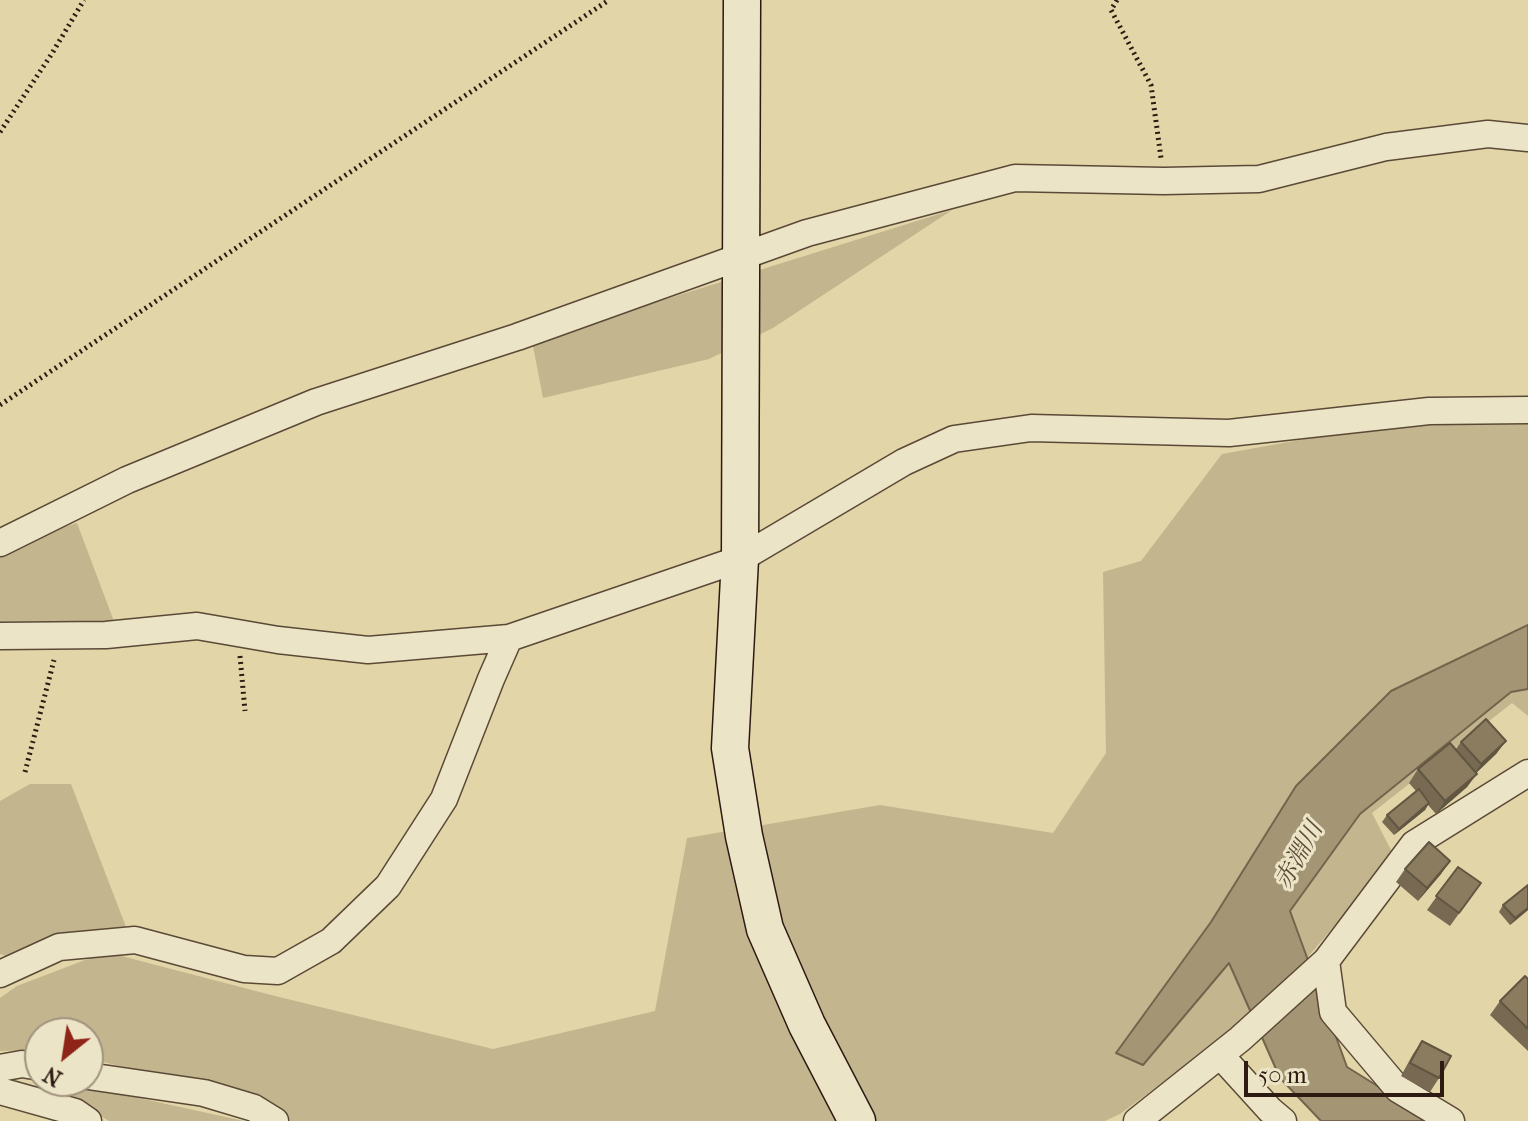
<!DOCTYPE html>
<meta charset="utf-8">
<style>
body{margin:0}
#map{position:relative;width:1528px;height:1121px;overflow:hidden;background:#e2d5a7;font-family:"IM FELL French Canon",serif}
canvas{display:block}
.north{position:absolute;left:24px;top:1017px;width:80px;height:80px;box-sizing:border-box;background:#ece4c6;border:2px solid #a0937e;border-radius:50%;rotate:210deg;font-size:22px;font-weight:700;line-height:32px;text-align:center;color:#2d1a12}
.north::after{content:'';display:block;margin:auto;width:28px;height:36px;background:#8f2418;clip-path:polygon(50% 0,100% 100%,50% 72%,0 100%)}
.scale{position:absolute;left:1244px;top:1061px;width:200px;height:36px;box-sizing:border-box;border:4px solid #2d1a12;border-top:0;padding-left:10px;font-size:24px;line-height:28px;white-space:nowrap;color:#2d1a12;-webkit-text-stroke:6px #ece4c6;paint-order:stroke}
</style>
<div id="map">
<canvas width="1528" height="1121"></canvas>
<div class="north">N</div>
<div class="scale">50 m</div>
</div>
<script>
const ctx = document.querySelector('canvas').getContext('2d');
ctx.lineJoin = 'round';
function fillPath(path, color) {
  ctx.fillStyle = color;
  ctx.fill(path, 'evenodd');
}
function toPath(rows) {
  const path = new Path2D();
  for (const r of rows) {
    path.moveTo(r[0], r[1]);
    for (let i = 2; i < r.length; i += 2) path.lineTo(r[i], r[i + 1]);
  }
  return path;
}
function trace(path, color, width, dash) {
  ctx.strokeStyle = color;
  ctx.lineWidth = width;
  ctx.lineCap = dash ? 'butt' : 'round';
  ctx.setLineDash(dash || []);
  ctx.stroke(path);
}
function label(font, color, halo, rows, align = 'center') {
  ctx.font = font + ' "IM FELL French Canon","Noto Serif JP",serif';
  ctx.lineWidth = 6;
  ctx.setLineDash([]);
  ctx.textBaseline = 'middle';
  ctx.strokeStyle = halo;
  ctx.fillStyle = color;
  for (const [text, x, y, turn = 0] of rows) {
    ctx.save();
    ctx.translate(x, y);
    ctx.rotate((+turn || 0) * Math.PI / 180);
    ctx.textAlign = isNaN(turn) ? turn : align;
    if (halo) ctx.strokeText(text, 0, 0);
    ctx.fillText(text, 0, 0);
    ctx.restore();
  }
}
const green = toPath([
 [952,210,773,328,709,359,543,398,532,341],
 [1476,415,1528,419,1528,716,1512,703,1372,813,1394,856,1266,1006,1120,1114,1105,1121,290,1121,263,1103,88,1058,88,1033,40,1033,40,1050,0,1051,0,998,17,986,106,952,275,996,493,1049,655,1011,687,838,880,805,1053,833,1106,753,1103,572,1141,561,1222,454,1327,435],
 [77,523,115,624,0,629,0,546],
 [30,784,71,784,128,932,6,956,0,954,0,801],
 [57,1081,61,1081,244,1121,109,1121,56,1088]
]);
const water = toPath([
 [1528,625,1528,689,1511,692,1360,814,1290,911,1347,1067,1434,1121,1321,1121,1280,1078,1229,963,1143,1065,1116,1053,1211,922,1296,786,1391,691,1528,625]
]);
const path = toPath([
 [1117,0,1111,10,1151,85,1161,158],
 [0,132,51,55,84,0],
 [0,405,609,0],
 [240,656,245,711],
 [25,772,54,660]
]);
const street = toPath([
 [0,543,127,480,316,402,517,337,807,233,1015,178,1164,181,1259,179,1386,147,1488,134,1528,138],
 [0,636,106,635,197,626,278,640,368,650,509,638,740,559,904,462,954,439,1031,428,1229,433,1429,411,1528,410],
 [0,974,59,947,135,940,244,969,278,971,331,941,388,886,444,799,491,679,509,638],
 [1220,1055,1270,1110,1283,1121],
 [0,1068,22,1064,40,1067],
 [88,1076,204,1093,254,1108,275,1121],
 [0,1091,75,1112,88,1121],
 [1137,1121,1240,1039,1326,961],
 [1451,1121,1398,1089,1333,1012,1326,961,1414,844,1528,773]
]);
const secondary = toPath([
 [742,0,740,559,730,748,744,836,765,929,807,1025,857,1121]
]);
const wall = toPath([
 [1506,741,1496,754,1476,773,1467,787,1436,814,1428,805,1425,810,1394,835,1382,822,1387,815,1416,791,1409,783,1418,769,1455,750,1461,742],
 [1458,867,1481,883,1450,926,1427,910],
 [1405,869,1441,874,1418,901,1396,882],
 [1503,905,1528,910,1510,925,1499,912],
 [1528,979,1528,1051,1490,1015,1500,1001],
 [1422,1041,1439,1078,1430,1092,1401,1076,1413,1054]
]);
const shadedWall = toPath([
 [1506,741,1496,754,1472,777,1481,764],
 [1477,774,1467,787,1436,814,1445,801],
 [1429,803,1425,810,1394,835,1399,829],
 [1450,861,1441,874,1418,901,1427,888],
 [1528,908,1528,910,1510,925,1515,918]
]);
const building = toPath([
 [1486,719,1506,741,1481,764,1461,742,1486,719],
 [1450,743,1477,774,1445,801,1418,769,1450,743],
 [1419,789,1429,803,1399,829,1387,815,1419,789],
 [1429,842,1450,861,1427,888,1405,869,1429,842],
 [1458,867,1481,883,1459,913,1436,896,1458,867],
 [1528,885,1528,908,1515,918,1503,905,1528,885],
 [1525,976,1528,979,1528,1029,1500,1001,1525,976],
 [1422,1041,1451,1056,1439,1078,1410,1063,1422,1041]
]);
const waterNames = [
 ["赤淵川",1300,856,-61]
];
fillPath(green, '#c3b58e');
fillPath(water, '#a49574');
trace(water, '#74644d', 2);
trace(street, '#5a4937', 29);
trace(secondary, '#2d1a12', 39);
trace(path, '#2d1a12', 5, [2, 4]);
trace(street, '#ece4c6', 26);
trace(secondary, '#ece4c6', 36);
fillPath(wall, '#786a52');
fillPath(shadedWall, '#615642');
fillPath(building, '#8b7b5f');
trace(building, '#615642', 2);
label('italic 24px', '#5d4b39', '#ece4c6', waterNames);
</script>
